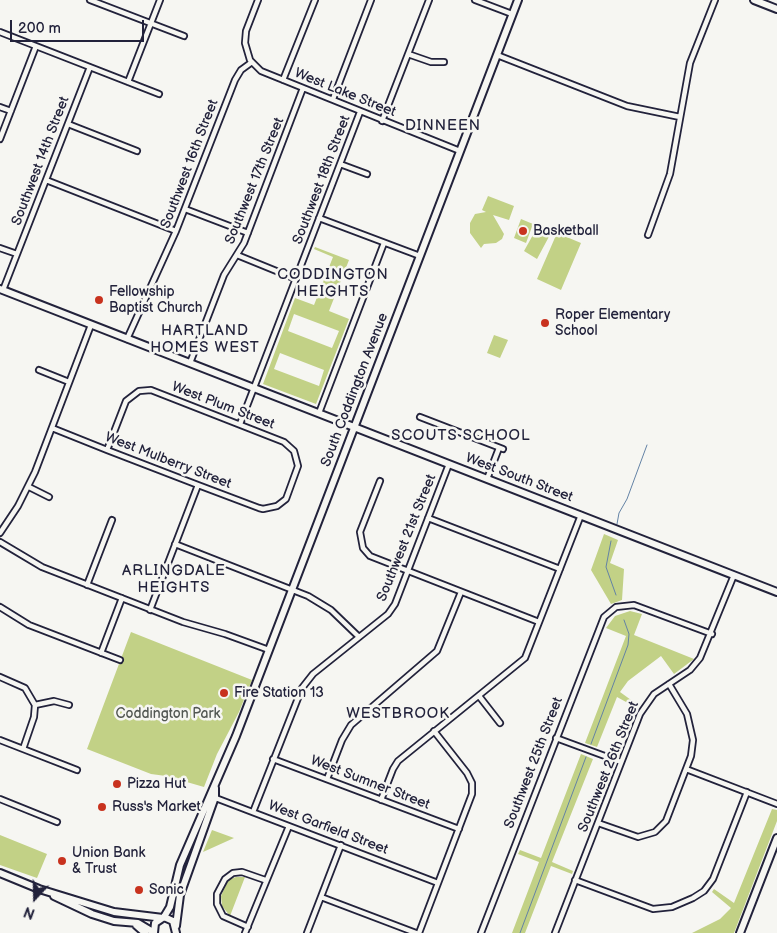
<!DOCTYPE html>
<style>
body{margin:0}
#map{position:relative;width:777px;height:933px;overflow:hidden;background:#f6f6f2;font-family:"Balsamiq Sans",sans-serif}
canvas{display:block}
.north{position:absolute;left:10px;top:873px;width:50px;height:50px;-webkit-text-stroke:4px #f6f6f2;paint-order:stroke;rotate:201deg;font-size:14px;font-weight:700;line-height:20px;text-align:center;color:#22223b}
.north::after{content:'';display:block;margin:auto;width:18px;height:22px;background:#22223b;clip-path:polygon(50% 0,100% 100%,50% 72%,0 100%)}
.scale{position:absolute;left:10px;top:20px;width:134px;height:22px;box-sizing:border-box;border:2px solid #22223b;border-top:0;padding-left:6px;font-size:15px;line-height:18px;white-space:nowrap;color:#22223b;-webkit-text-stroke:4px #f6f6f2;paint-order:stroke}
</style>
<div id="map">
<canvas width="777" height="933"></canvas>
<div class="north">N</div>
<div class="scale">200 m</div>
</div>
<script>
const ctx = document.querySelector('canvas').getContext('2d');
ctx.lineJoin = 'round';
function fillPath(path, color) {
  ctx.fillStyle = color;
  ctx.fill(path, 'evenodd');
}
function toPath(rows) {
  const path = new Path2D();
  for (const r of rows) {
    path.moveTo(r[0], r[1]);
    for (let i = 2; i < r.length; i += 2) path.lineTo(r[i], r[i + 1]);
  }
  return path;
}
function trace(path, color, width, dash) {
  ctx.strokeStyle = color;
  ctx.lineWidth = width;
  ctx.lineCap = dash ? 'butt' : 'round';
  ctx.setLineDash(dash || []);
  ctx.stroke(path);
}
function label(font, color, halo, rows, align = 'center') {
  ctx.font = font + ' "Balsamiq Sans",sans-serif';
  ctx.lineWidth = 5;
  ctx.setLineDash([]);
  ctx.textBaseline = 'middle';
  ctx.strokeStyle = halo;
  ctx.fillStyle = color;
  for (const [text, x, y, turn = 0] of rows) {
    ctx.save();
    ctx.translate(x, y);
    ctx.rotate((+turn || 0) * Math.PI / 180);
    ctx.textAlign = isNaN(turn) ? turn : align;
    if (halo) ctx.strokeText(text, 0, 0);
    ctx.fillText(text, 0, 0);
    ctx.restore();
  }
}
const green = toPath([
 [488,196,514,206,509,220,493,215,504,234,502,239,496,243,484,244,481,248,470,233,470,223,475,214,486,212,482,210],
 [521,219,533,224,526,243,514,238],
 [539,224,552,231,537,259,524,251],
 [557,233,581,243,561,290,537,279],
 [315,247,349,260,329,311,349,319,316,404,263,384,295,298,314,305,333,257,314,249],
 [294,314,339,331,332,348,288,331],
 [280,353,324,370,319,386,274,369],
 [494,335,508,340,500,358,487,353],
 [604,534,618,540,610,563,624,569,622,600,611,604,591,570],
 [630,611,642,614,634,635,694,659,674,674,661,656,628,681,620,692,638,705,637,708,617,697,597,747,585,743,626,636,606,628,615,616],
 [131,632,252,680,239,712,217,754,204,787,166,776,151,774,87,749],
 [581,754,593,759,552,862,573,871,572,874,551,866,525,933,512,933,539,862,518,854,520,850,541,858],
 [772,809,777,810,777,821,734,933,692,933,720,919,731,908,712,892,714,889,734,903],
 [212,830,234,838,203,852],
 [0,835,47,854,37,878,0,865],
 [236,877,245,877,230,916,222,906,221,896,228,880]
]);
const stream = toPath([
 [617,524,619,513,627,499,647,445],
 [611,541,606,567,616,595],
 [591,744,628,645,629,634,624,620],
 [520,933,586,757]
]);
const street = toPath([
 [90,0,184,36],
 [258,0,246,31,245,43,250,60,261,71,460,151],
 [475,0,512,14],
 [0,32,159,94],
 [408,54,431,62,444,62],
 [497,55,627,106,680,117],
 [283,80,315,0],
 [128,82,160,0],
 [333,99,371,0],
 [0,107,11,111],
 [382,121,429,0],
 [68,124,137,151],
 [0,139,36,46],
 [340,164,367,174],
 [46,180,176,231],
 [185,209,248,233],
 [319,218,420,256],
 [648,235,670,174,690,63,715,0],
 [0,248,17,254],
 [237,255,296,279],
 [3,290,90,67],
 [127,339,176,231,235,80,241,70,252,62],
 [190,363,224,275,244,243,303,88],
 [39,370,69,382],
 [319,413,384,243],
 [420,417,503,449],
 [240,424,360,112],
 [52,428,107,450,198,485,259,508,263,509,277,506,286,499,298,466,294,451,284,442,151,390,139,391,126,401,107,450],
 [487,479,499,448],
 [380,481,360,532,363,548,370,556,539,622],
 [29,487,49,497],
 [428,518,560,569],
 [0,533,18,506,35,472,91,325],
 [0,542,42,567,183,622,225,634,269,650],
 [175,544,308,596,331,610,359,637],
 [87,585,112,520],
 [0,607,29,625,120,660],
 [150,610,198,485],
 [101,653,122,598],
 [0,677,25,688,35,705,34,717,23,749],
 [479,696,500,723],
 [35,705,54,701,69,705],
 [556,738,621,762],
 [0,740,77,770],
 [273,759,459,829],
 [686,769,777,804],
 [327,779,342,740,351,725,437,651,461,592],
 [213,797,438,883],
 [0,799,57,822],
 [381,800,393,769,398,761,525,658,581,515],
 [253,812,302,688,313,674,388,614,395,604,449,464],
 [598,823,638,837,655,832,666,821,691,756,693,740,687,714,669,684],
 [575,880,653,909,672,907,693,898,704,891,713,879,747,792],
 [321,897,416,933],
 [248,927,223,916,217,904,217,894,225,879,233,873,242,872,265,880],
 [245,933,289,826],
 [307,933,341,845],
 [419,933,472,794,472,783,467,773,434,731],
 [481,933,604,617,616,607,634,605,712,634],
 [555,933,640,714,654,694,690,670,700,658,734,575]
]);
const secondary = toPath([
 [754,0,777,9],
 [0,289,777,592],
 [0,873,39,889,114,912,163,918],
 [54,896,92,914,114,921,138,923,153,932],
 [164,917,170,907,180,865,236,736,518,0],
 [136,925,145,933],
 [176,926,180,895,215,797,215,788],
 [154,933,155,923,164,917,173,921,176,933],
 [740,933,777,838]
]);
const markers = [
 [523,231,5,"#c8321e"],
 [99,300,5,"#c8321e"],
 [545,323,5,"#c8321e"],
 [224,693,5,"#c8321e"],
 [117,784,5,"#c8321e"],
 [102,807,5,"#c8321e"],
 [62,861,5,"#c8321e"],
 [139,890,5,"#c8321e"]
];
const streetNames = [
 ["West Lake Street",345,93,22],
 ["Southwest 14th Street",41,161,-69],
 ["Southwest 16th Street",190,164,-69],
 ["Southwest 18th Street",322,180,-69],
 ["Southwest 17th Street",255,181,-68],
 ["South Coddington Avenue",355,390,-69],
 ["West Plum Street",223,406,21],
 ["West Mulberry Street",168,461,21],
 ["West South Street",519,478,21],
 ["Southwest 21st Street",407,538,-68],
 ["Southwest 25th Street",534,763,-69],
 ["Southwest 26th Street",609,767,-68],
 ["West Sumner Street",370,783,21],
 ["West Garfield Street",328,828,21]
];
const poiNames = [
 ["Basketball",533,231],
 ["Fellowship",109,292],
 ["Baptist Church",109,308],
 ["Roper Elementary",555,315],
 ["School",555,331],
 ["Fire Station 13",234,693],
 ["Pizza Hut",127,784],
 ["Russ's Market",112,807],
 ["Union Bank",72,853],
 ["& Trust",72,869],
 ["Sonic",149,890]
];
const parkNames = [
 ["Coddington Park",168,714]
];
const neighbourhoodNames = [
 ["DINNEEN",443,126],
 ["CODDINGTON",333,275],
 ["HEIGHTS",333,292],
 ["HARTLAND",205,331],
 ["HOMES WEST",205,348],
 ["SCOUTS SCHOOL",461,436],
 ["ARLINGDALE",174,571],
 ["HEIGHTS",174,588],
 ["WESTBROOK",398,714]
];
fillPath(green, '#c2d186');
trace(stream, '#6382a5', 1);
trace(street, '#22223b', 8);
trace(secondary, '#22223b', 10);
trace(street, '#f6f6f2', 4.5);
trace(secondary, '#f6f6f2', 6);
for (const [x, y, r, color] of markers) {
  const dot = new Path2D();
  dot.arc(x, y, r, 0, 2 * Math.PI);
  ctx.fillStyle = color;
  ctx.fill(dot);
  trace(dot, '#f6f6f2', 2);
}
label('14px', '#22223b', '#f6f6f2', streetNames);
label('14px', '#22223b', '#f6f6f2', poiNames, 'left');
label('14px', '#525752', '#f6f6f2', parkNames);
ctx.letterSpacing = '1px';
label('15px', '#22223b', '#f6f6f2', neighbourhoodNames);
ctx.letterSpacing = '0px';
</script>
